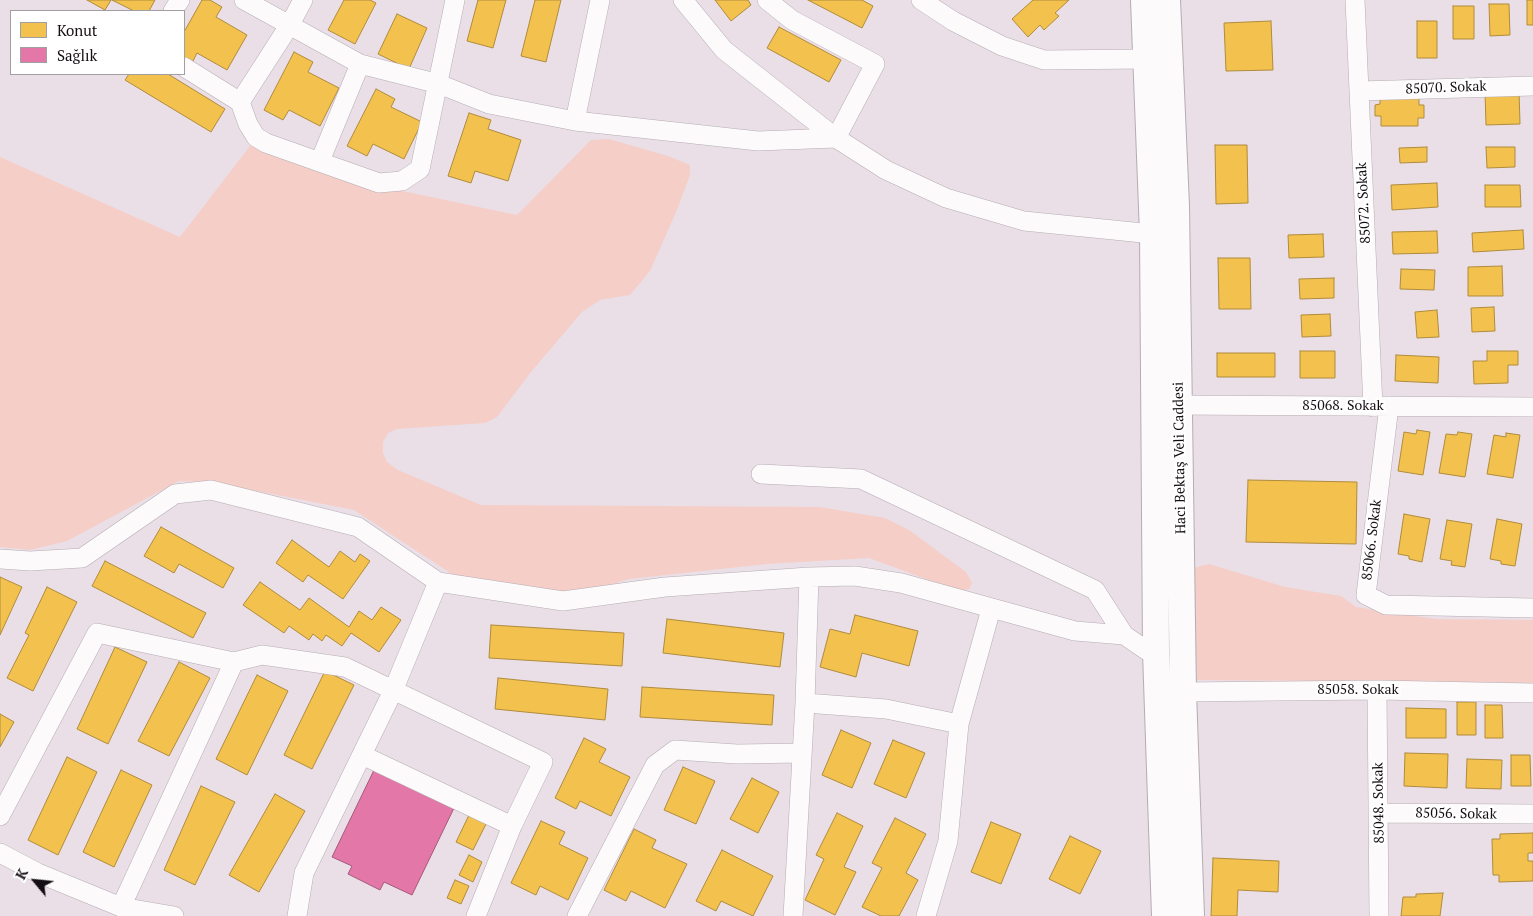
<!DOCTYPE html>
<meta charset="utf-8">
<style>
body{margin:0}
#map{position:relative;width:1533px;height:916px;overflow:hidden;background:#eadfe7;font-family:"PT Serif",serif}
canvas{display:block}
.legend{position:absolute;left:10px;top:10px;width:175px;height:65px;box-sizing:border-box;background:#fff;border:1px solid #a19fa1;margin:0;padding:6px 9px;list-style:none;font-size:15px;color:#150e13}
.legend li{display:flex;align-items:center;gap:10px;height:25px}
.legend b{width:25px;border:1px solid #a19fa1}
.north{position:absolute;left:10px;top:856px;width:50px;height:50px;-webkit-text-stroke:4px #fff;paint-order:stroke;rotate:298deg;font-size:14px;font-weight:700;line-height:20px;text-align:center;color:#150e13}
.north::after{content:'';display:block;margin:auto;width:18px;height:22px;background:#150e13;clip-path:polygon(50% 0,100% 100%,50% 72%,0 100%)}
</style>
<div id="map">
<canvas width="1533" height="916"></canvas>
<ul class="legend">
<li><b style="height:14px;background:#f2c14e"></b>Konut</li>
<li><b style="height:14px;background:#e377a8"></b>Sağlık</li>
</ul>
<div class="north">K</div>
</div>
<script>
const ctx = document.querySelector('canvas').getContext('2d');
ctx.lineJoin = 'round';
function fillPath(path, color) {
  ctx.fillStyle = color;
  ctx.fill(path, 'evenodd');
}
function toPath(rows) {
  const path = new Path2D();
  for (const r of rows) {
    path.moveTo(r[0], r[1]);
    for (let i = 2; i < r.length; i += 2) path.lineTo(r[i], r[i + 1]);
  }
  return path;
}
function trace(path, color, width, dash) {
  ctx.strokeStyle = color;
  ctx.lineWidth = width;
  ctx.lineCap = dash ? 'butt' : 'round';
  ctx.setLineDash(dash || []);
  ctx.stroke(path);
}
function label(font, color, halo, rows, align = 'center') {
  ctx.font = font + ' "PT Serif",serif';
  ctx.lineWidth = 5;
  ctx.setLineDash([]);
  ctx.textBaseline = 'middle';
  ctx.strokeStyle = halo;
  ctx.fillStyle = color;
  for (const [text, x, y, turn = 0] of rows) {
    ctx.save();
    ctx.translate(x, y);
    ctx.rotate((+turn || 0) * Math.PI / 180);
    ctx.textAlign = isNaN(turn) ? turn : align;
    if (halo) ctx.strokeText(text, 0, 0);
    ctx.fillText(text, 0, 0);
    ctx.restore();
  }
}
const green = toPath([
 [609,139,668,156,690,165,690,175,677,210,650,271,630,295,600,300,582,312,531,372,497,417,485,423,397,429,388,433,383,442,383,453,387,462,398,470,481,505,820,507,885,518,909,530,966,572,972,583,969,589,961,592,869,558,767,564,629,579,570,598,461,580,354,510,211,482,179,481,67,541,30,550,0,547,0,157,180,237,253,142,350,180,517,215,591,140],
 [1209,564,1285,587,1341,596,1356,607,1435,619,1533,620,1533,683,1197,680,1193,568]
]);
const homes = toPath([
 [87,0,111,0,105,10,87,0],
 [112,0,155,0,149,11,134,11,112,0],
 [202,0,210,0,222,7,216,17,247,35,227,70,197,53,192,63,184,58,184,32,202,0],
 [344,0,370,0,376,3,355,44,328,30,344,0],
 [478,0,506,0,493,48,467,41,478,0],
 [535,0,561,0,546,62,521,56,535,0],
 [715,0,748,0,751,5,731,21,715,0],
 [808,0,862,0,873,6,862,28,808,0],
 [1033,0,1069,0,1055,13,1059,16,1044,30,1040,25,1028,37,1012,19,1033,0],
 [1527,0,1533,0,1533,25,1527,25,1527,0],
 [1489,4,1509,4,1510,35,1490,36,1489,4],
 [1453,6,1474,6,1474,39,1453,39,1453,6],
 [397,14,427,28,409,69,378,54,397,14],
 [1271,21,1273,70,1226,71,1224,23,1271,21],
 [1417,21,1437,21,1437,58,1417,58,1417,21],
 [779,27,841,60,829,82,767,48,779,27],
 [294,52,313,62,308,72,339,88,320,126,289,110,283,120,264,110,294,52],
 [129,74,168,74,225,109,211,132,125,80,129,74],
 [376,89,395,99,391,107,422,122,404,159,373,144,367,156,347,146,376,89],
 [1519,91,1520,124,1486,125,1485,92,1519,91],
 [1419,96,1419,105,1424,105,1424,118,1418,118,1418,126,1381,126,1381,116,1375,116,1375,105,1380,104,1380,97,1419,96],
 [469,113,491,120,488,129,521,140,508,181,475,171,471,183,448,176,469,113],
 [1215,145,1247,145,1248,203,1216,204,1215,145],
 [1427,147,1427,162,1400,163,1399,148,1427,147],
 [1486,147,1515,147,1515,167,1487,168,1486,147],
 [1437,183,1438,207,1392,210,1391,185,1437,183],
 [1485,185,1520,185,1521,207,1485,207,1485,185],
 [1523,230,1524,249,1473,252,1472,233,1523,230],
 [1437,231,1438,253,1393,254,1392,232,1437,231],
 [1323,234,1324,257,1289,258,1288,235,1323,234],
 [1218,258,1250,258,1251,309,1219,309,1218,258],
 [1502,266,1503,296,1468,296,1468,267,1502,266],
 [1401,269,1435,270,1434,290,1400,289,1401,269],
 [1334,278,1334,298,1300,299,1299,279,1334,278],
 [1494,307,1495,331,1472,332,1471,308,1494,307],
 [1437,310,1439,337,1417,338,1415,312,1437,310],
 [1330,314,1331,336,1302,337,1301,315,1330,314],
 [1300,351,1335,351,1335,378,1300,378,1300,351],
 [1487,351,1518,351,1518,365,1508,365,1508,383,1474,384,1473,361,1487,361,1487,351],
 [1217,353,1275,353,1275,377,1217,377,1217,353],
 [1396,355,1439,357,1438,383,1395,381,1396,355],
 [1417,430,1430,432,1423,475,1398,471,1404,432,1416,434,1417,430],
 [1458,432,1472,434,1465,477,1439,473,1446,434,1457,435,1458,432],
 [1506,433,1520,435,1513,478,1487,474,1494,435,1506,437,1506,433],
 [1248,480,1357,482,1356,544,1246,542,1248,480],
 [1404,514,1430,519,1422,562,1409,559,1409,556,1398,554,1404,514],
 [1497,519,1522,524,1515,566,1501,564,1501,561,1490,559,1497,519],
 [1447,520,1472,524,1465,567,1451,565,1452,561,1440,559,1447,520],
 [161,527,234,568,223,588,179,564,174,573,144,556,161,527],
 [292,540,329,567,340,551,355,562,360,554,370,561,343,599,308,575,303,582,276,563,292,540],
 [105,561,206,613,193,638,92,586,105,561],
 [0,577,22,587,0,635,0,577],
 [260,582,300,610,309,598,349,627,359,611,372,620,381,607,401,620,379,652,351,633,342,646,326,635,322,641,313,634,309,640,289,626,284,633,243,605,260,582],
 [47,587,77,602,33,691,7,678,29,635,25,633,47,587],
 [855,615,918,631,909,666,862,653,856,677,820,667,830,629,850,634,855,615],
 [667,619,784,633,780,667,663,653,667,619],
 [491,625,624,633,622,666,489,658,491,625],
 [115,647,147,662,108,744,77,729,115,647],
 [179,662,210,678,169,756,138,741,179,662],
 [325,671,354,685,312,769,284,755,325,671],
 [257,675,288,691,247,775,216,759,257,675],
 [498,678,608,689,605,720,495,709,498,678],
 [642,687,774,695,772,725,640,717,642,687],
 [1457,702,1476,702,1476,735,1457,735,1457,702],
 [1485,705,1502,705,1503,738,1485,738,1485,705],
 [1406,708,1446,709,1446,738,1406,738,1406,708],
 [0,714,14,722,0,747,0,714],
 [841,730,871,743,852,788,822,775,841,730],
 [584,738,606,749,599,762,630,777,611,816,580,801,576,809,555,798,584,738],
 [893,740,925,753,906,798,874,784,893,740],
 [1405,753,1448,754,1447,788,1404,786,1405,753],
 [1511,755,1530,755,1531,786,1511,786,1511,755],
 [67,757,97,772,58,855,28,840,67,757],
 [1467,759,1502,760,1501,789,1466,788,1467,759],
 [683,767,715,781,696,824,664,810,683,767],
 [121,770,152,785,114,867,83,852,121,770],
 [752,778,779,792,758,833,730,819,752,778],
 [201,786,235,802,195,885,164,870,201,786],
 [275,794,305,811,259,892,229,875,275,794],
 [837,813,863,826,844,867,856,872,835,915,805,900,824,859,816,855,837,813],
 [469,815,486,824,473,850,456,842,469,815],
 [895,818,926,834,906,873,918,880,899,916,881,916,862,907,882,868,872,863,895,818],
 [541,821,565,832,559,844,588,858,568,900,540,886,536,895,511,883,541,821],
 [991,822,1021,834,1001,884,971,872,991,822],
 [634,829,656,840,652,848,687,864,665,908,631,891,626,901,604,890,634,829],
 [1533,833,1533,853,1528,853,1528,861,1533,861,1533,881,1499,882,1499,875,1493,875,1492,839,1500,839,1500,834,1533,833],
 [1070,836,1101,851,1080,894,1049,879,1070,836],
 [722,850,773,876,753,916,721,901,716,911,696,901,722,850],
 [469,855,482,862,473,882,459,875,469,855],
 [1213,858,1279,861,1278,892,1238,890,1237,916,1211,916,1213,858],
 [455,880,469,886,461,904,447,898,455,880],
 [1443,893,1440,916,1401,916,1403,897,1416,897,1416,894,1443,893]
]);
const health = toPath([
 [375,768,455,806,412,895,384,882,380,890,348,874,352,866,332,857,375,768]
]);
const street = toPath([
 [244,0,360,64,439,84,489,104,575,121,758,141,836,138,875,64,792,20,767,0],
 [303,0,289,26,240,102,248,124,256,137,266,143,379,183,402,181,420,169,455,0],
 [683,0,724,50,836,138,886,170,946,198,1024,221,1153,234],
 [921,0,953,21,1002,46,1044,60,1146,59],
 [1355,0,1373,407],
 [173,11,180,0],
 [184,67,240,102],
 [1359,91,1533,86],
 [575,121,600,0],
 [320,161,360,64],
 [1168,405,1533,407],
 [1389,406,1366,595,1386,605,1533,608],
 [761,474,861,479,1095,590,1124,635],
 [0,559,30,561,82,558,175,494,211,490,358,527,438,582,563,601,665,587,809,577,855,576,901,583,1075,631,1124,635,1146,650,1156,652],
 [1377,690,1379,916],
 [1183,692,1377,690,1533,693],
 [805,703,886,709,959,724],
 [362,755,512,826],
 [1379,813,1533,814],
 [0,816,97,633,234,662,262,655,345,667,543,762,512,826,476,916],
 [0,853,38,873,121,907,174,916],
 [121,907,234,662],
 [297,916,304,873,393,691,438,582],
 [577,916,655,765,675,750,737,754,802,753],
 [793,916,805,703,809,577],
 [926,916,948,841,959,724,991,609]
]);
const secondary = toPath([
 [1144,0,1153,234,1156,652,1165,916],
 [1167,0,1176,206,1183,692,1191,916]
]);
const streetNames = [
 ["85070. Sokak",1446,88,-2],
 ["85072. Sokak",1364,203,-93],
 ["85068. Sokak",1343,406],
 ["Haci Bektaş Veli Caddesi",1180,458,-91],
 ["85066. Sokak",1372,540,-83],
 ["85058. Sokak",1358,690],
 ["85048. Sokak",1379,803,-91],
 ["85056. Sokak",1456,814,1]
];
fillPath(green, '#f5cec8');
fillPath(homes, '#f2c14e');
trace(homes, '#b08b3c', 1);
fillPath(health, '#e377a8');
trace(health, '#a5587b', 1);
trace(street, '#b5acb2', 20);
trace(secondary, '#b5acb2', 28);
trace(street, '#fcfafb', 19);
trace(secondary, '#fcfafb', 26);
label('14px', '#150e13', '#fff', streetNames);
</script>
